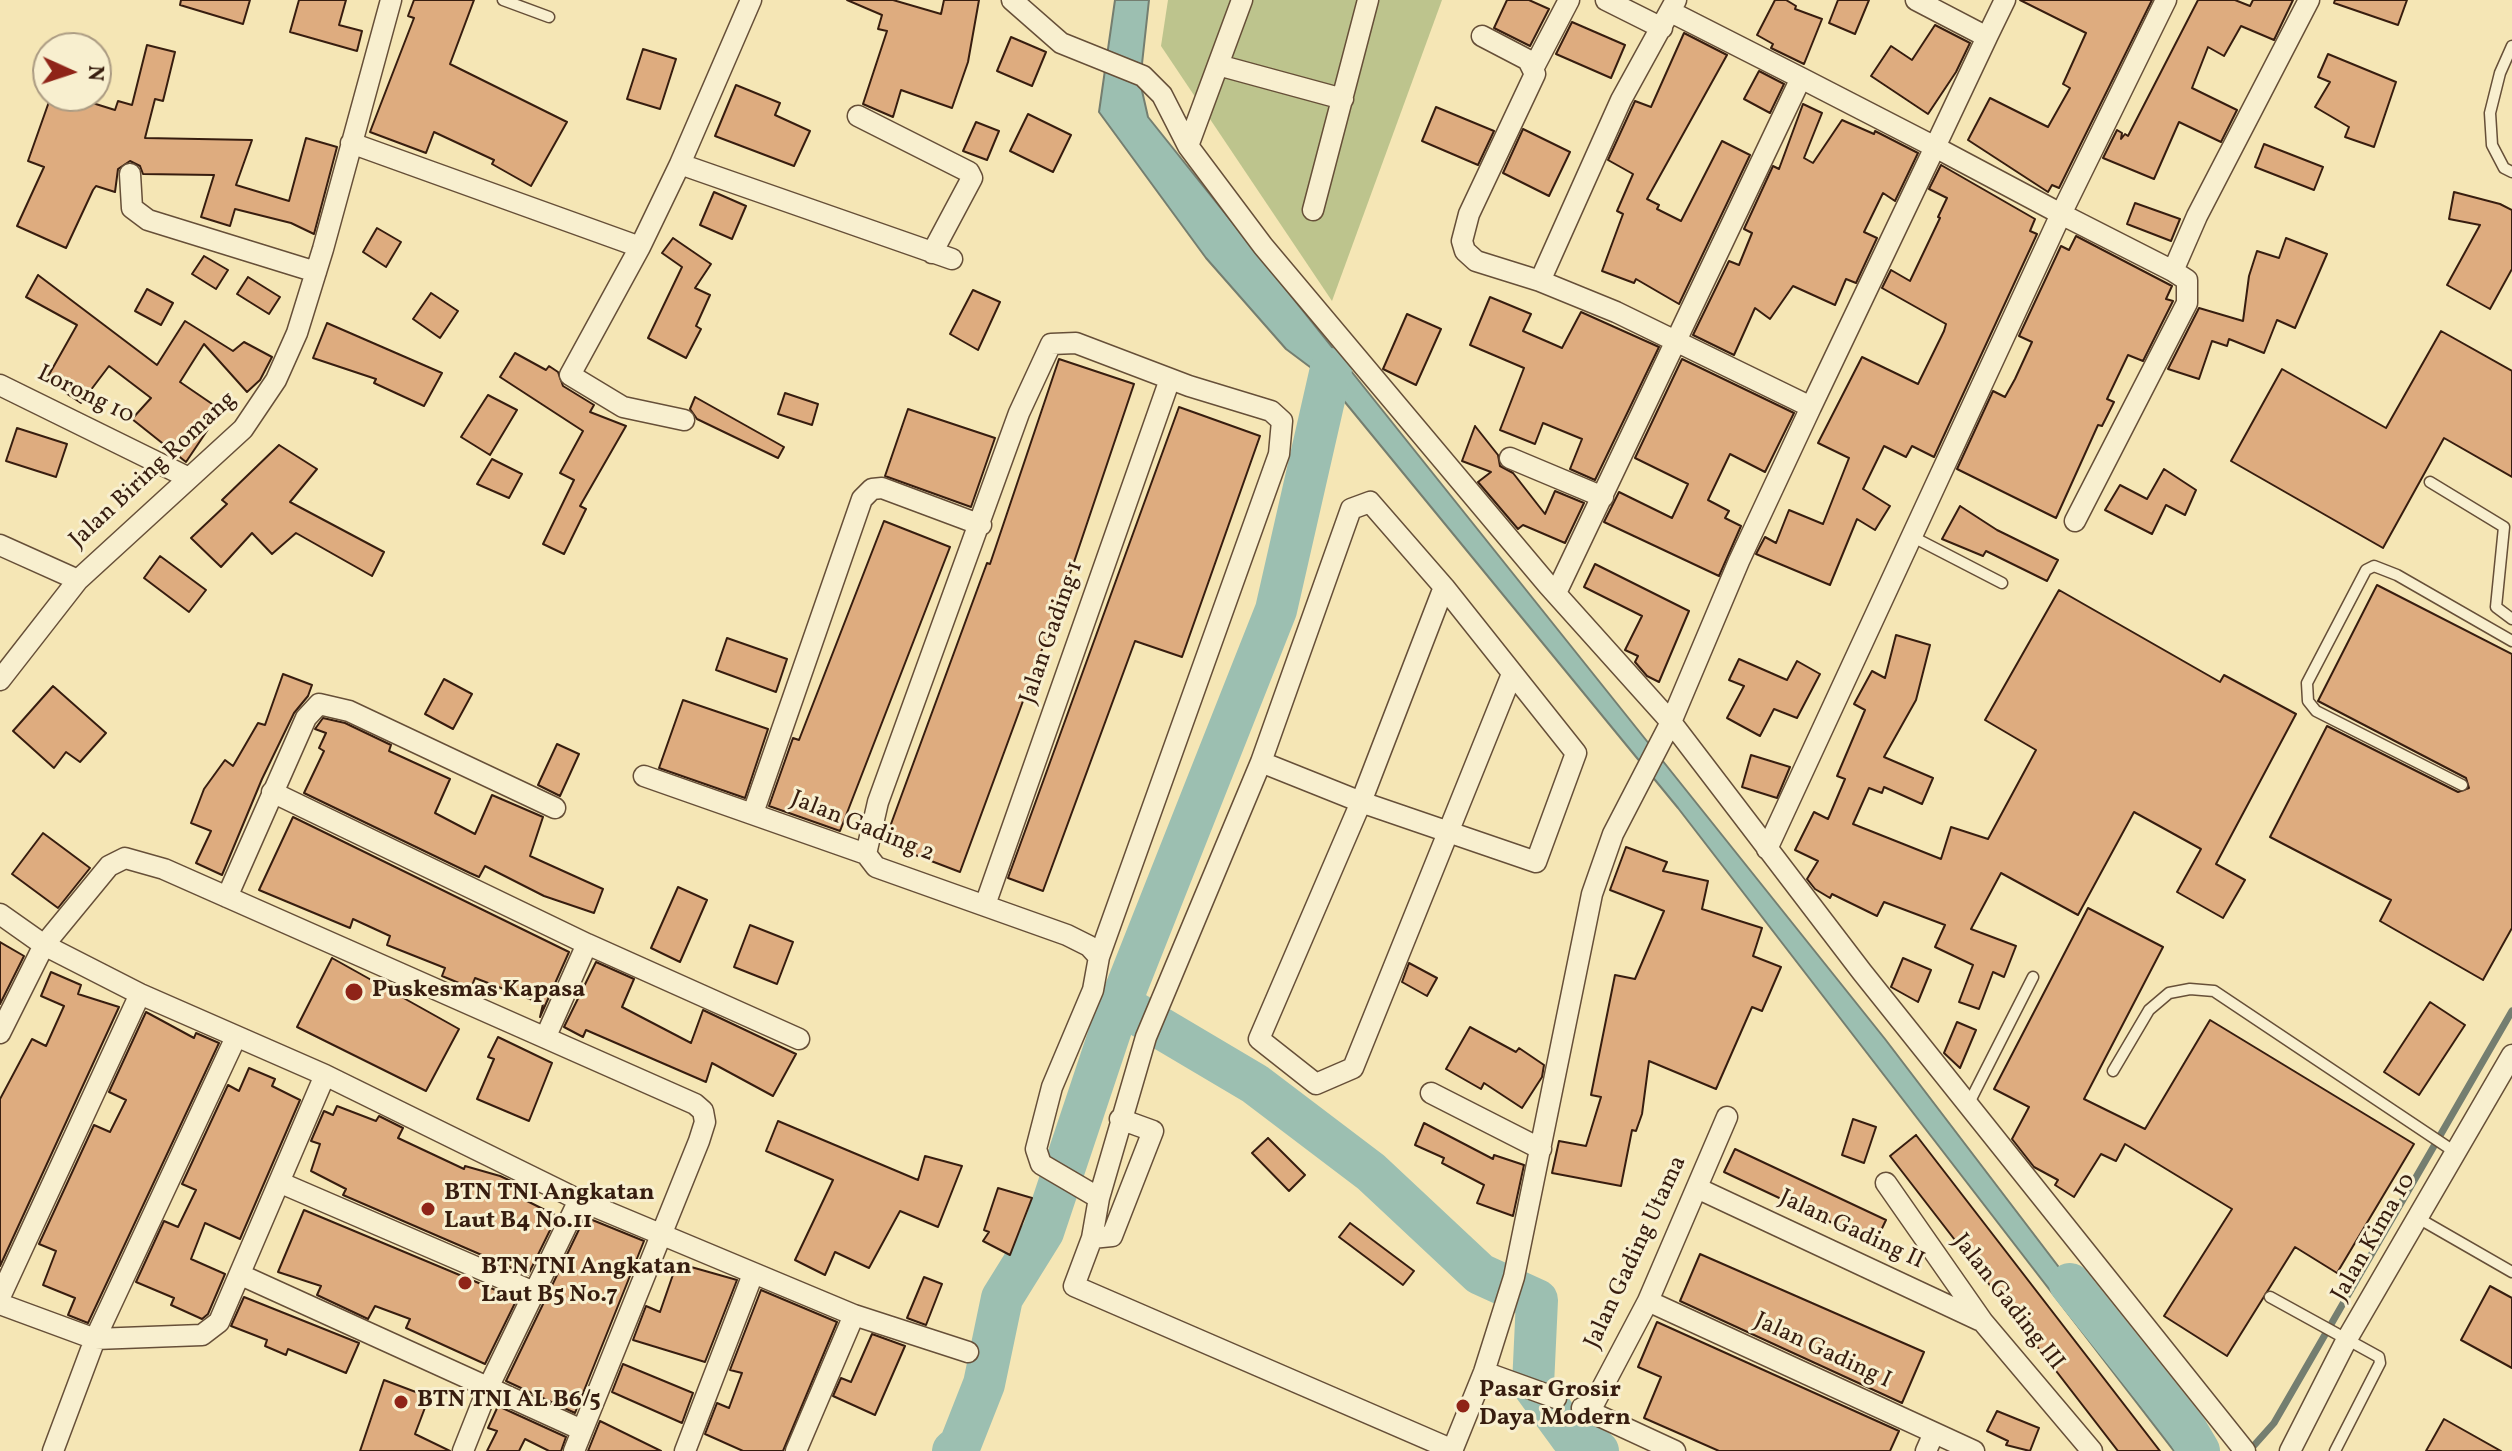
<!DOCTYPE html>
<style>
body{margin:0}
#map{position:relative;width:2512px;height:1451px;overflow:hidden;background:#f5e6b5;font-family:Vollkorn,serif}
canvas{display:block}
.north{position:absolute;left:32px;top:32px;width:80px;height:80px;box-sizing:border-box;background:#f8efcf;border:2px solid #ab9b82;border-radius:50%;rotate:93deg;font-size:22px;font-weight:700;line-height:32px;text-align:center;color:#371d0f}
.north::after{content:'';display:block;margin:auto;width:28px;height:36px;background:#8f2418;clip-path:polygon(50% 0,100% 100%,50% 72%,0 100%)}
</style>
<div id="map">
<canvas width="2512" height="1451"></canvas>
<div class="north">N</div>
</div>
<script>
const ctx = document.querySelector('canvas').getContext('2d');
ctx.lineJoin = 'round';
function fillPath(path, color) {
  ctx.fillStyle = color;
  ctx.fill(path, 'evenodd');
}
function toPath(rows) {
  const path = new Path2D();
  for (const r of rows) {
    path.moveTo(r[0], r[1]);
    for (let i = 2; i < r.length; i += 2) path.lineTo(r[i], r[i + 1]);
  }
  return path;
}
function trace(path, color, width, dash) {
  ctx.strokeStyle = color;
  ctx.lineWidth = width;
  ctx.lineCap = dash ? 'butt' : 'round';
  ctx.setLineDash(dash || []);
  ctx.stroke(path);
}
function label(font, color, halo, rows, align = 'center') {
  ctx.font = font + ' Vollkorn,serif';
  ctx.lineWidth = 6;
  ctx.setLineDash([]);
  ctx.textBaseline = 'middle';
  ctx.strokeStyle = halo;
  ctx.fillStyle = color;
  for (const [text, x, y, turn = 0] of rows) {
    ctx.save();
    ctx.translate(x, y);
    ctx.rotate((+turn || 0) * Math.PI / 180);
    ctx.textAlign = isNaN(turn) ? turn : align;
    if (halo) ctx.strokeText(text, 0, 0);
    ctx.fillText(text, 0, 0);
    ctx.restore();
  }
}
const green = toPath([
 [1168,0,1442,0,1332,301,1161,46]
]);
const water = toPath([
 [1115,0,1149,0,1140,82,1148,117,1885,1039,2199,1451,2174,1451,1678,808,1326,379,1286,349,1206,258,1099,112,1115,0]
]);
const stream = toPath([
 [2249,1451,2274,1423,2512,1011]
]);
const river = toPath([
 [1120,1004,1255,1084,1371,1172,1480,1274,1537,1300,1533,1385,1571,1437,1598,1451],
 [2070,1284,2186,1429,2199,1451],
 [953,1451,960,1445,984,1384,1002,1298,1043,1232,1116,1014,1276,610,1331,369]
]);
const building = toPath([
 [181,0,250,0,243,24,180,5,181,0],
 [299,0,346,0,339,25,362,31,357,51,290,32,299,0],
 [414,0,474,0,450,64,567,122,531,186,492,164,494,160,434,132,426,153,370,132,414,18,408,16,414,0],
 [847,0,893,0,941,14,944,0,979,0,968,62,952,108,901,90,893,117,863,104,887,31,878,29,882,15,847,0],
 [1507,0,1529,0,1549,9,1530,46,1494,28,1507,0],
 [1775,0,1786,0,1796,6,1795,9,1822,19,1804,64,1771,48,1773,44,1757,35,1775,0],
 [1838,0,1869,0,1855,34,1829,23,1838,0],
 [2020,0,2152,0,2059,188,2052,185,2048,192,1968,140,1990,98,2048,127,2070,88,2063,84,2086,33,2020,0],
 [2198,0,2235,0,2250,6,2253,0,2293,0,2274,40,2241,26,2224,56,2208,47,2192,88,2237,110,2221,142,2179,122,2154,179,2103,158,2117,130,2122,133,2121,139,2125,134,2128,136,2198,0],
 [2335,0,2407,0,2398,25,2334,3,2335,0],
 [1572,22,1625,45,1611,78,1556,54,1572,22],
 [1935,25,1970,43,1956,72,1928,114,1871,76,1891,46,1912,60,1935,25],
 [1684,33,1727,55,1647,199,1659,205,1657,209,1681,221,1722,141,1750,155,1679,304,1636,279,1634,283,1602,271,1623,214,1617,211,1633,174,1608,160,1635,101,1651,107,1684,33],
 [1011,37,1046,52,1032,86,997,71,1011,37],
 [147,45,175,52,163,101,155,99,145,138,252,140,236,185,289,201,306,138,337,147,314,234,291,223,235,209,230,226,201,217,214,175,143,174,140,166,130,161,118,169,115,192,96,186,93,190,66,248,17,226,44,167,28,161,51,96,70,96,115,110,118,101,132,105,147,45],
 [643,49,676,59,660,109,627,99,643,49],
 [2328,54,2396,82,2374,147,2345,137,2349,127,2315,107,2330,82,2318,77,2328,54],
 [1759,71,1784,84,1770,113,1744,99,1759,71],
 [736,85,780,103,775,115,810,131,794,166,715,136,736,85],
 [1803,104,1822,113,1804,158,1813,163,1842,120,1874,134,1875,131,1918,153,1895,201,1883,193,1864,232,1877,238,1856,283,1846,279,1835,305,1793,286,1770,319,1755,308,1734,355,1693,335,1729,261,1739,265,1752,233,1744,229,1773,166,1779,169,1803,104],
 [1436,107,1494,131,1478,165,1422,141,1436,107],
 [1028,114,1071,135,1053,172,1010,151,1028,114],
 [976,122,999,131,987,160,963,151,976,122],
 [1523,129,1570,152,1549,196,1503,173,1523,129],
 [2264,144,2323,167,2314,190,2255,167,2264,144],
 [1941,165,2035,219,2030,231,2037,234,1934,457,1912,446,1906,457,1884,446,1863,489,1890,506,1875,530,1857,519,1830,585,1756,554,1765,537,1776,543,1789,510,1823,524,1849,458,1818,443,1862,357,1918,384,1944,331,1946,324,1882,288,1891,270,1910,281,1940,218,1938,217,1947,198,1929,189,1941,165],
 [714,192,746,206,732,239,700,225,714,192],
 [2454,192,2500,204,2512,210,2512,269,2490,309,2447,285,2480,225,2449,219,2454,192],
 [2135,203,2180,219,2171,241,2127,224,2135,203],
 [377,228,401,242,386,267,363,252,377,228],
 [2076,236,2172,286,2166,299,2173,301,2143,361,2128,355,2107,399,2114,402,2102,426,2098,425,2056,518,1957,469,1993,391,2005,397,2015,379,2032,342,2019,336,2061,246,2069,250,2076,236],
 [673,238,711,264,695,288,710,295,696,326,701,329,686,358,648,338,682,267,662,253,673,238],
 [2286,238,2327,254,2295,328,2277,320,2264,353,2229,339,2227,346,2212,341,2199,379,2168,369,2199,308,2243,321,2249,276,2257,251,2279,258,2286,238],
 [204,256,228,270,216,289,192,274,204,256],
 [38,275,157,365,185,321,233,351,244,342,272,357,260,380,247,392,204,344,180,382,221,410,186,462,132,419,151,398,109,366,81,403,46,380,77,325,26,297,38,275],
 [248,277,280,297,269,314,237,294,248,277],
 [147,289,173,303,161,325,135,311,147,289],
 [973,290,1000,302,978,350,950,334,973,290],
 [431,293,458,311,440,338,413,319,431,293],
 [1490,297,1531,314,1523,331,1562,348,1581,312,1659,347,1595,480,1570,469,1582,439,1543,423,1535,444,1500,430,1524,368,1470,345,1490,297],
 [1407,314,1441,329,1416,385,1383,369,1407,314],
 [327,323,442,373,424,406,374,383,376,379,313,358,327,323],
 [2441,331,2512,371,2512,477,2444,438,2383,548,2231,461,2282,369,2386,428,2441,331],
 [515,353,546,370,549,366,558,372,563,386,594,405,590,412,626,426,580,506,586,509,564,554,543,544,574,480,560,473,583,431,500,377,515,353],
 [1059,359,1134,384,1072,568,960,872,884,843,987,563,990,564,1059,359],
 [1682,359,1794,413,1765,472,1730,454,1708,500,1729,511,1725,518,1741,526,1719,576,1604,522,1619,492,1672,518,1688,484,1635,458,1682,359],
 [785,393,818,404,812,425,778,414,785,393],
 [488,395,517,410,490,455,461,437,488,395],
 [695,397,784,447,778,458,697,419,690,409,695,397],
 [1179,407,1260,436,1182,657,1135,641,1043,891,1008,878,1179,407],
 [908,409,995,438,971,507,885,476,908,409],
 [1475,426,1498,455,1500,466,1513,473,1545,514,1555,491,1584,503,1565,543,1523,525,1518,529,1478,482,1491,472,1462,461,1475,426],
 [17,428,67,444,56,477,6,461,17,428],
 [279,445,317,469,290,502,384,552,372,576,296,533,272,554,252,533,221,567,191,538,227,504,222,500,279,445],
 [492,459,522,474,509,498,477,484,492,459],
 [2164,469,2196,490,2185,515,2166,505,2152,534,2105,510,2120,485,2147,499,2164,469],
 [1960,506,1997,530,2058,560,2047,581,1986,551,1983,556,1942,539,1960,506],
 [884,521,950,547,840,831,769,806,793,738,799,740,884,521],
 [160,556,206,590,189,612,144,578,160,556],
 [1595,564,1689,611,1659,682,1647,676,1635,662,1638,656,1625,650,1642,616,1584,587,1595,564],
 [2377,585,2512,654,2512,928,2483,980,2380,921,2391,900,2270,837,2327,726,2458,792,2469,788,2466,778,2318,701,2377,585],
 [2059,590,2220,682,2224,675,2296,714,2216,864,2245,880,2223,918,2177,892,2201,849,2134,812,2078,915,2001,873,1971,929,2016,946,2004,977,1993,972,1979,1009,1959,1002,1973,965,1935,947,1945,925,1884,902,1877,916,1832,894,1830,898,1815,889,1807,879,1818,861,1795,850,1814,812,1828,819,1845,779,1837,776,1865,710,1854,704,1872,671,1885,678,1896,635,1930,645,1916,700,1884,757,1933,778,1922,804,1884,787,1882,793,1869,788,1853,824,1941,859,1951,827,1988,839,2036,750,1985,720,2059,590],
 [727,638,787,659,776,692,716,670,727,638],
 [1739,659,1787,680,1797,661,1820,674,1797,718,1774,709,1760,736,1727,718,1744,686,1729,680,1739,659],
 [283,674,312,685,308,696,294,713,262,779,222,875,196,863,211,831,191,823,204,789,225,760,233,766,258,723,265,725,283,674],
 [444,679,472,694,453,729,425,714,444,679],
 [53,686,106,733,80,762,66,752,54,768,13,731,53,686],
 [683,700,768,729,745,798,659,768,683,700],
 [323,718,345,723,391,745,389,751,450,779,435,813,475,834,492,795,543,817,530,856,603,889,594,913,544,896,485,866,479,877,470,873,304,793,324,751,319,748,326,733,315,729,323,718],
 [557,744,579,754,560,796,538,785,557,744],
 [1751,755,1790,767,1777,798,1742,787,1751,755],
 [293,817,569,952,540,1017,543,1004,475,978,471,988,442,976,445,968,387,945,390,936,353,919,350,928,259,890,293,817],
 [43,833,90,868,58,908,12,874,43,833],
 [1626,847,1667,862,1663,871,1708,881,1702,909,1762,928,1753,956,1781,967,1762,1011,1752,1007,1716,1089,1649,1061,1642,1114,1636,1131,1632,1130,1621,1186,1552,1173,1559,1141,1586,1146,1601,1097,1591,1095,1615,975,1635,979,1664,911,1610,890,1626,847],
 [678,887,707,900,680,962,651,948,678,887],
 [2088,908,2163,947,2084,1099,2145,1129,2210,1020,2414,1144,2337,1273,2295,1247,2227,1356,2164,1316,2232,1209,2125,1144,2116,1161,2101,1154,2074,1197,2055,1185,2058,1180,2034,1167,2012,1139,2029,1107,1994,1089,2088,908],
 [750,925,793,942,777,984,734,967,750,925],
 [0,942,24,956,0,1004,0,942],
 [332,958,459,1029,426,1091,297,1027,332,958],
 [1903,958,1931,970,1918,1002,1891,987,1903,958],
 [596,962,634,979,622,1007,691,1043,703,1010,796,1054,773,1096,712,1063,706,1082,586,1030,583,1037,564,1027,596,962],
 [1409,963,1437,978,1427,996,1402,982,1409,963],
 [51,972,81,985,78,994,119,1007,0,1266,0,1099,32,1039,46,1046,64,1006,41,996,51,972],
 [2430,1002,2465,1025,2419,1095,2384,1072,2430,1002],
 [146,1012,194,1038,196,1033,219,1043,88,1323,68,1315,75,1298,43,1285,56,1251,39,1244,94,1125,110,1132,126,1100,109,1092,146,1012],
 [1957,1022,1976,1030,1960,1068,1944,1053,1957,1022],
 [1470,1027,1516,1052,1519,1048,1544,1065,1542,1077,1522,1108,1484,1083,1481,1089,1446,1069,1470,1027],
 [498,1037,552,1063,529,1121,477,1099,494,1059,488,1057,498,1037],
 [249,1068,275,1079,272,1086,300,1100,240,1239,205,1223,191,1259,225,1274,208,1314,202,1319,171,1305,174,1298,136,1282,164,1221,178,1227,196,1190,182,1184,228,1085,239,1091,249,1068],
 [337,1106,376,1121,379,1116,403,1128,398,1138,464,1169,465,1166,500,1176,524,1187,519,1197,557,1216,528,1275,343,1195,346,1189,311,1171,320,1144,311,1141,324,1111,333,1115,337,1106],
 [1853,1119,1876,1127,1864,1163,1842,1155,1853,1119],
 [778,1121,918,1180,925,1156,962,1166,938,1227,900,1211,869,1268,835,1252,825,1275,795,1260,833,1180,766,1151,778,1121],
 [1424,1123,1493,1159,1494,1155,1524,1165,1513,1216,1477,1203,1484,1185,1442,1163,1444,1158,1415,1145,1424,1123],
 [1916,1135,2160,1451,2118,1451,1890,1156,1916,1135],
 [1268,1138,1305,1175,1289,1191,1252,1153,1268,1138],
 [1735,1149,1886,1220,1875,1243,1724,1172,1735,1149],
 [998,1188,1032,1198,1010,1255,983,1241,989,1232,984,1230,998,1188],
 [304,1210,517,1299,485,1364,406,1328,410,1319,375,1306,368,1319,317,1295,321,1286,278,1272,304,1210],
 [585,1217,644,1241,575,1413,506,1381,585,1217],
 [1350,1223,1414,1271,1403,1285,1339,1237,1350,1223],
 [1700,1254,1924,1352,1902,1403,1680,1301,1700,1254],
 [677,1263,737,1280,705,1362,633,1340,646,1306,660,1312,677,1263],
 [924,1277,942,1284,926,1325,907,1318,924,1277],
 [2490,1286,2512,1298,2512,1368,2461,1340,2490,1286],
 [761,1290,837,1322,783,1451,743,1451,705,1434,717,1403,729,1408,742,1373,730,1370,761,1290],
 [244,1297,359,1343,346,1373,288,1349,286,1355,265,1346,267,1340,231,1326,244,1297],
 [1657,1322,1899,1431,1890,1451,1719,1451,1644,1418,1661,1377,1638,1367,1657,1322],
 [872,1334,905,1346,875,1415,833,1396,841,1378,851,1382,872,1334],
 [623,1364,693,1393,682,1423,612,1392,623,1364],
 [384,1380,429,1397,415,1434,450,1451,360,1451,384,1380],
 [498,1406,566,1437,561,1451,549,1451,525,1439,519,1451,487,1451,497,1431,488,1428,498,1406],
 [1997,1411,2039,1428,2030,1451,2006,1445,2008,1441,1987,1431,1997,1411],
 [2444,1419,2501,1451,2426,1451,2444,1419],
 [600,1421,661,1451,588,1451,600,1421]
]);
const lane = toPath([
 [503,0,549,17],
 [2512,46,2500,73,2490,113,2492,145,2504,168,2512,172],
 [2430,482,2504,527,2496,607,2512,619],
 [1911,536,2002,583],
 [2462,785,2316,711,2308,701,2307,683,2366,570,2374,566,2397,575,2512,641],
 [2113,1071,2149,1010,2169,993,2190,989,2214,991,2455,1152],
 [1969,1103,2033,977],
 [2418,1218,2512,1272],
 [2270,1297,2379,1357,2380,1363,2335,1451]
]);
const street = toPath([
 [751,0,680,164,952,259],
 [1012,0,1061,43,1143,76,1162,95,1188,146,1263,246,1548,585,1671,722,1862,972,2245,1451],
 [1606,0,1662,28],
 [2166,0,2061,214,2173,271,2197,216,2309,0],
 [1482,36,1528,60,1535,74,1469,214,1462,241,1465,251,1476,261,1540,281],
 [1987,37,2005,0],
 [1218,65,1343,99],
 [1534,67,1569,0],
 [1801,78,1935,147,1987,37,1916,0],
 [858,116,969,172,972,178,932,253],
 [351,143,640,247,680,164],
 [1188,146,1242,0],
 [130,174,132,208,148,220,316,272],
 [1313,210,1368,0],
 [640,247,570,375,623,407,684,420],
 [0,385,189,478],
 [1510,458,1603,497],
 [2075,521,2187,303,2187,280,2173,271],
 [0,545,78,580],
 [1444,587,1361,802,1259,1039,1316,1084,1353,1068,1512,674],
 [1556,593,1801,78,1671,12],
 [0,680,78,580,243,429,276,380,297,333,323,249,391,0],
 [644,776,866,854,876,867,1067,935,1089,946,1099,957],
 [272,792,587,944],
 [753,813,862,499,872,489,882,488,981,525],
 [1767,849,2061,214,1935,147,1811,407],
 [866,854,878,802,1019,413,1051,344,1076,343,1189,386,1271,411,1282,421,1279,454,1099,957,1093,990,1052,1087,1036,1149,1041,1164,1099,1198,1092,1238,1074,1286,1453,1450],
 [227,897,306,718,319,704,349,711,555,808],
 [985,905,1170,379],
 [0,914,44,945,140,994,325,1075,579,1200,854,1315,968,1352],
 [0,1033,44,945,109,866,125,858,164,869,695,1104,703,1111,705,1122,699,1141,574,1451],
 [546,1036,587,944,799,1039],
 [1431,1093,1541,1149],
 [281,1183,536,1293],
 [1886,1183,1983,1322,2092,1451],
 [1697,1188,1979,1320],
 [1099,1198,1146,1037,1261,762,1351,509,1370,502,1444,587,1576,753,1536,862,1361,802,1261,762],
 [1092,1238,1112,1236,1153,1131,1120,1119],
 [241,1275,582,1430],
 [0,1297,140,994],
 [1648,1301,1974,1451],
 [0,1304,95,1339,236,1037],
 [1484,1372,1556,1398],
 [1582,1408,1675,1451],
 [1590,1411,1648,1301,1727,1117],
 [53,1451,95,1339,202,1335,219,1322,325,1075],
 [463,1451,488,1388,579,1200],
 [685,1451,753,1274],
 [796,1451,854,1315],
 [1452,1451,1484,1372,1514,1277,1592,894,1613,834,1671,722,1739,561,1811,407,1616,312,1540,281,1621,100,1676,0],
 [1926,1451,1934,1433],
 [2290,1451,2347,1339,2512,1055]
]);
const markers = [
 [354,992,10,"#8f2418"],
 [428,1209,8,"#8f2418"],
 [465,1283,8,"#8f2418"],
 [401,1402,8,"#8f2418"],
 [1463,1406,8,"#8f2418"]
];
const streetNames = [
 ["Lorong 10",85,396,26],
 ["Jalan Biring Romang",154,471,-43],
 ["Jalan Gading 1",1053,633,-71],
 ["Jalan Gading 2",862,828,22],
 ["Jalan Gading II",1851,1231,25],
 ["Jalan Kima 10",2375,1238,-60],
 ["Jalan Gading Utama",1637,1253,-65],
 ["Jalan Gading III",2007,1303,52],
 ["Jalan Gading I",1822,1352,25]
];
const poiNames = [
 ["Puskesmas Kapasa",372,992],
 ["BTN TNI Angkatan",444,1195],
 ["Laut B4 No.11",444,1223],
 ["BTN TNI Angkatan",481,1269],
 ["Laut B5 No.7",481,1297],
 ["Pasar Grosir",1479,1392],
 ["Daya Modern",1479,1420],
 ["BTN TNI AL B6/5",417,1402]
];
fillPath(green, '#bdc48d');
fillPath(water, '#9cbfb1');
trace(water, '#747e70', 2);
trace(stream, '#747e70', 7);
trace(river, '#9cbfb1', 42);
fillPath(building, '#deac7f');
trace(building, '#371d0f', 2);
trace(lane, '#664f38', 13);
trace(street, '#664f38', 23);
trace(lane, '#f8efcf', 10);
trace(street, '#f8efcf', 20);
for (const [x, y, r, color] of markers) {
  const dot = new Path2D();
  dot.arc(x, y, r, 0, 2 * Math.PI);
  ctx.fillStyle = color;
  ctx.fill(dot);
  trace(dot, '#f8efcf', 3);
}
label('24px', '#371d0f', '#f8efcf', streetNames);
label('bold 24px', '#371d0f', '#f8efcf', poiNames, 'left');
</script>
